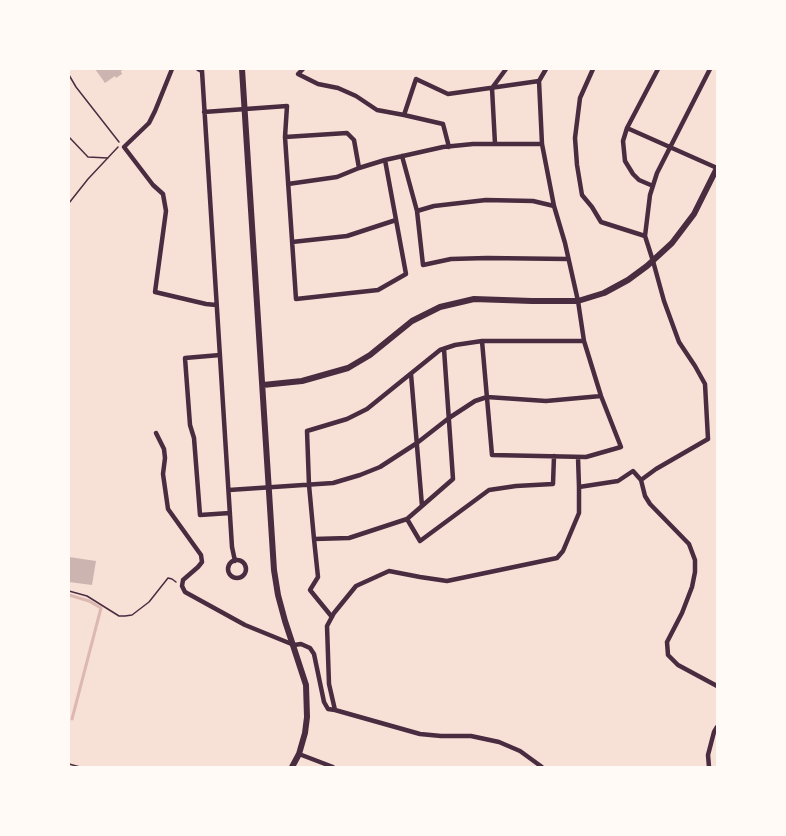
<!DOCTYPE html>
<style>
body{margin:0}
#map{position:relative;width:786px;height:836px;overflow:hidden;background:#f7e1d7;font-family:"DejaVu Sans",sans-serif}
canvas{display:block}
.frame{position:absolute;inset:0;border:70px solid #fffaf5;pointer-events:none}
</style>
<div id="map">
<canvas width="786" height="836"></canvas>
<div class="frame"></div>
</div>
<script>
const ctx = document.querySelector('canvas').getContext('2d');
ctx.lineJoin = 'round';
function toPath(rows) {
  const path = new Path2D();
  for (const r of rows) {
    if (r.length === 3) {
      path.moveTo(r[0] + r[2], r[1]);
      path.arc(r[0], r[1], r[2], 0, 2 * Math.PI);
      continue;
    }
    path.moveTo(r[0], r[1]);
    for (let i = 2; i < r.length; i += 2) path.lineTo(r[i], r[i + 1]);
  }
  return path;
}
function trace(path, color, width, dash) {
  ctx.strokeStyle = color;
  ctx.lineWidth = width;
  ctx.lineCap = dash ? 'butt' : 'round';
  ctx.setLineDash(dash || []);
  ctx.stroke(path);
}
function fillPath(path, color) {
  ctx.fillStyle = color;
  ctx.fill(path, 'evenodd');
}
const stream = toPath([
 [69,595,89,601,101,608,72,719]
]);
const building = toPath([
 [95,69,124,69,121,71,122,74,116,78,115,76,105,83],
 [69,557,96,561,92,585,69,582]
]);
const path = toPath([
 [69,75,76,87,119,142],
 [69,137,88,157,108,158],
 [69,203,88,179,118,147],
 [69,591,87,596,119,616,125,616,132,615,149,602,168,578,172,579,176,582],
 [69,764,80,767]
]);
const minor = toPath([
 [172,69,155,111,149,123,124,147,153,185,163,194,166,211,155,292,206,304,216,305],
 [198,69,202,71,232,547,235,561],
 [303,69,298,74,318,84,338,88,356,96,377,110,404,115,416,79,448,94,539,81,542,144,554,206,565,243,578,301,584,341,601,396,621,447,586,457,492,455,482,341],
 [593,69,580,98,575,138,577,165,582,195,592,207,601,222,645,236],
 [539,81,546,69],
 [204,112,287,106,285,137,296,299,378,290,406,274,385,160],
 [404,115,443,124,449,147],
 [627,128,717,168],
 [285,137,347,133,354,140,359,168,385,160,443,147,473,144,542,144],
 [495,144,492,88,506,69],
 [402,156,417,211,423,265,451,259,487,258,568,259],
 [288,184,337,177,359,168],
 [653,186,639,180,633,174,625,161,623,141,627,128,658,69],
 [417,211,434,206,486,200,533,201,554,206],
 [292,242,347,236,396,220],
 [220,355,185,358,190,425,194,438,200,515,230,513],
 [411,374,422,506,407,519,349,538,314,539,309,485,307,431,347,419,367,409,440,350,455,345,482,341,584,341],
 [156,433,164,449,165,458,163,474,168,509,201,555,202,562,198,567,183,580,182,586,185,592,245,625,294,645,301,644,310,648,314,654,324,702,328,709,335,710],
 [578,457,579,487],
 [641,480,656,469,708,439,705,384,695,366,679,342,664,301,653,261,645,236,650,195,657,173,710,69],
 [229,490,333,483,360,475,380,467,417,443,449,418,475,401,487,397,546,401,601,396],
 [422,506,453,479,444,349],
 [407,519,420,541,489,490,516,486,553,484,554,456],
 [314,539,318,577,310,590,332,617],
 [237,569,9],
 [299,754,333,767],
 [542,767,520,751,499,742,471,736,441,736,420,734,335,710,329,684,327,626,334,613,356,586,389,571,420,577,447,581,557,558,563,551,579,513,579,487,618,481,633,471,641,480,645,496,650,504,689,544,695,560,695,572,692,587,682,613,667,642,668,655,678,665,717,686],
 [709,767,708,755,714,732,717,727]
]);
const tertiary = toPath([
 [242,69,274,570,278,595,285,621,306,685,307,717,305,733,299,754,292,767],
 [263,385,302,381,348,368,370,355,412,321,440,307,474,299,532,301,578,301,604,293,628,280,647,266,672,243,694,214,717,168]
]);
trace(stream, '#dcb8b0', 3);
fillPath(building, '#ccb4b1');
trace(path, '#4a2c40', 1.5);
trace(minor, '#4a2c40', 4.5);
trace(tertiary, '#4a2c40', 6);
</script>
